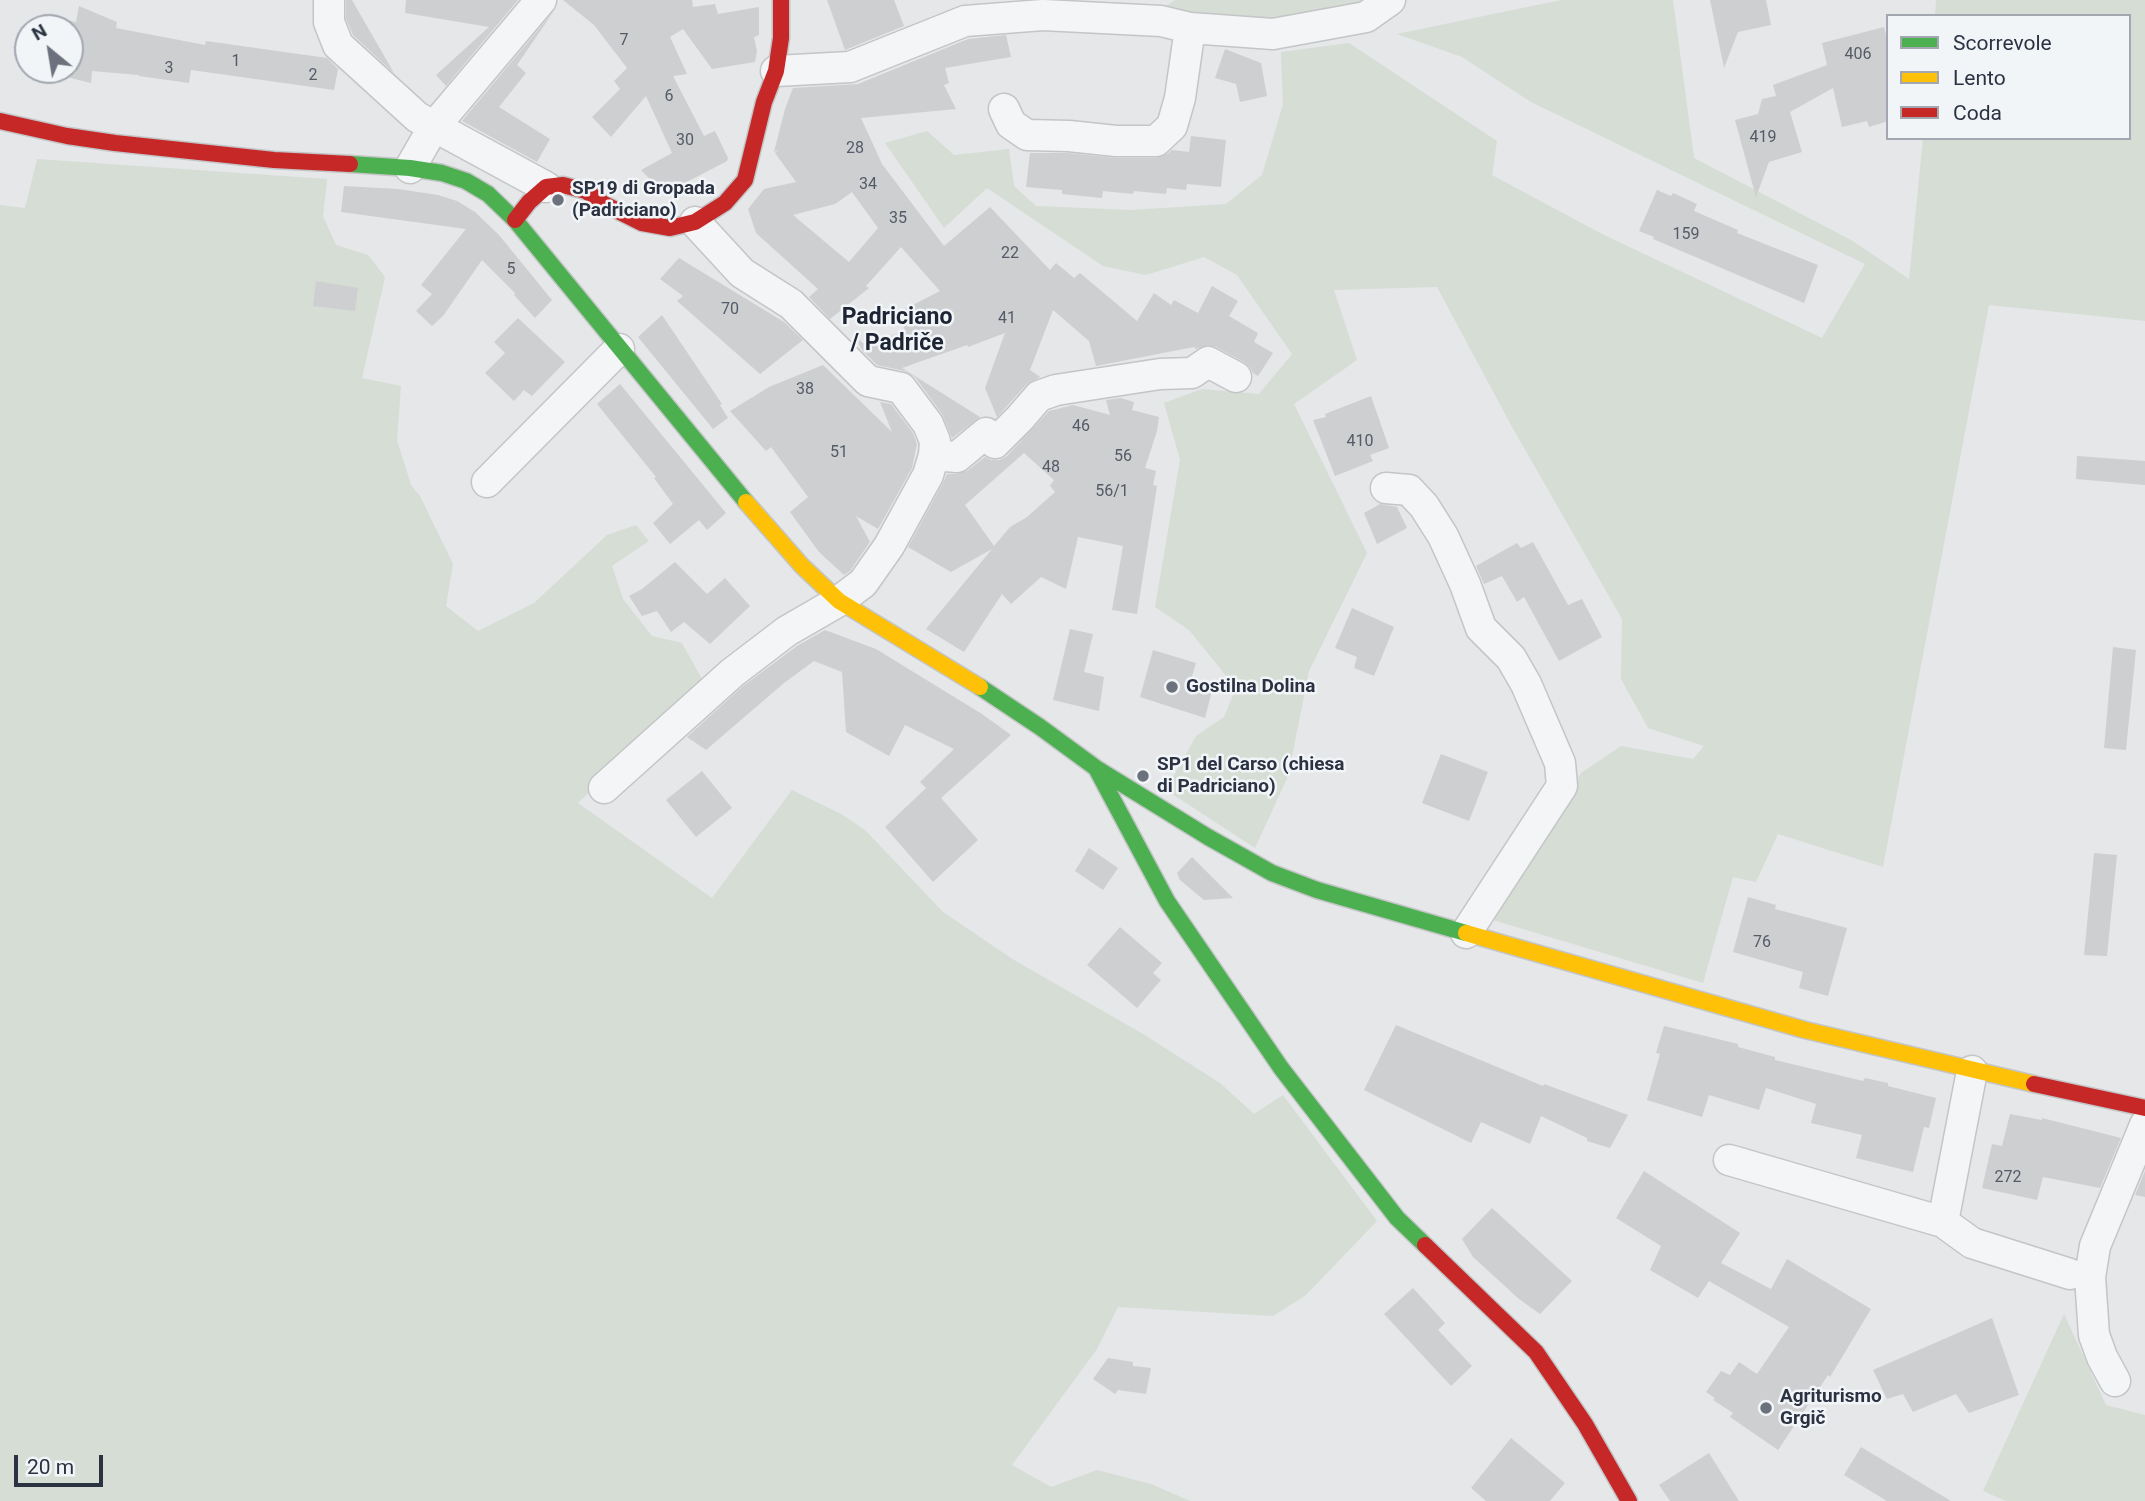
<!DOCTYPE html>
<meta charset="utf-8">
<style>
body{margin:0}
#map{position:relative;width:2145px;height:1501px;overflow:hidden;background:#e5e7e9;font-family:Roboto,sans-serif}
canvas{display:block}
.legend{position:absolute;left:1886px;top:14px;width:245px;height:126px;box-sizing:border-box;background:#f2f5f8;border:2px solid #a2a7b0;margin:0;padding:9px 12px;list-style:none;font-size:21px;color:#2b3343}
.legend li{display:flex;align-items:center;gap:14px;height:35px}
.legend b{width:35px;border:2px solid #a2a7b0}
.north{position:absolute;left:14px;top:14px;width:70px;height:70px;box-sizing:border-box;background:#f2f5f8;border:2px solid #a2a7b0;border-radius:50%;rotate:330deg;font-size:19px;font-weight:700;line-height:28px;text-align:center;color:#2b3343}
.north::after{content:'';display:block;margin:auto;width:24px;height:32px;background:#6c727d;clip-path:polygon(50% 0,100% 100%,50% 72%,0 100%)}
.scale{position:absolute;left:14px;top:1455px;width:89px;height:32px;box-sizing:border-box;border:4px solid #2b3343;border-top:0;padding-left:9px;font-size:21px;line-height:24px;white-space:nowrap;color:#2b3343;-webkit-text-stroke:5px #f2f5f8;paint-order:stroke}
</style>
<div id="map">
<canvas width="2145" height="1501"></canvas>
<ul class="legend">
<li><b style="height:9px;background:#4caf50"></b>Scorrevole</li>
<li><b style="height:9px;background:#ffc107"></b>Lento</li>
<li><b style="height:9px;background:#c62828"></b>Coda</li>
</ul>
<div class="north">N</div>
<div class="scale">20 m</div>
</div>
<script>
const context = document.querySelector('canvas').getContext('2d');
context.lineJoin = 'round';
function paint(path, color) { context.fillStyle = color; context.fill(path, 'evenodd'); }
const shape = rows => new Path2D(rows.map(r => 'M' + r).join(''));
function stroke(path, color, width, dash) { context.strokeStyle = color; context.lineWidth = width; context.lineCap = dash ? 'butt' : 'round'; context.setLineDash(dash || []); context.stroke(path); }
function drawText(font, color, halo, rows, align = 'center') {
  context.font = font + ' Roboto,sans-serif'; context.lineWidth = 5; context.setLineDash([]); context.textBaseline = 'middle'; context.strokeStyle = halo; context.fillStyle = color; for (const [text, x, y, turn = 0] of rows) {
    context.save(); context.translate(x, y); context.rotate((+turn || 0) * Math.PI / 180); context.textAlign = isNaN(turn) ? turn : align; if (halo) context.strokeText(text, 0, 0); context.fillText(text, 0, 0); context.restore();
  }
}
const green = shape([
 [1175,0,1390,0,1273,34,1165,7],
 [1561,0,1673,0,1694,158,1851,240,1909,279,1923,138,2129,138,2129,16,1935,16,1936,0,2145,0,2145,321,1989,305,1883,867,1778,834,1756,882,1733,877,1703,983,1493,920,1581,773,1621,746,1693,759,1704,746,1648,728,1621,679,1622,619,1511,425,1437,287,1334,290,1357,360,1294,404,1367,553,1309,671,1288,776,1255,848,1166,790,1196,736,1224,717,1236,688,1189,630,1155,607,1180,460,1164,403,1202,389,1259,394,1292,354,1237,275,1204,257,1146,275,1103,266,987,188,944,228,885,143,927,131,954,155,1009,149,1014,186,1036,206,1131,210,1226,204,1262,175,1283,104,1281,52,1349,43,1497,141,1492,175,1602,234,1822,338,1865,264,1531,102,1462,57,1397,34],
 [37,159,327,179,323,216,336,245,368,255,385,277,362,378,401,386,397,440,411,485,420,496,453,564,446,606,478,631,534,603,607,535,636,525,649,541,612,566,623,599,652,636,682,643,703,681,578,803,712,898,792,790,841,814,865,830,943,912,1014,960,1143,1034,1220,1083,1254,1114,1283,1095,1377,1221,1306,1295,1273,1316,1118,1307,1097,1349,1012,1465,1051,1487,1097,1470,1151,1484,1190,1501,0,1501,0,205,25,208],
 [2064,1314,2106,1405,2145,1415,2145,1501,2006,1501,1983,1491]
]);
const building = shape([
 [346,0,352,0,394,73,353,35,346,19],
 [406,0,518,0,446,86,436,75,489,27,405,13],
 [563,0,692,0,693,7,715,4,718,14,759,7,759,35,754,37,757,51,755,62,712,69,683,29,670,37,687,74,673,76,704,136,715,131,728,158,727,161,664,194,641,170,672,153,646,96,611,137,592,117,620,89,614,81,627,68,594,25],
 [827,0,894,0,904,26,845,50],
 [1710,0,1766,0,1771,25,1738,32,1724,68],
 [79,6,117,22,116,28,205,45,206,41,327,58,338,69,334,90,191,70,189,83,139,76,139,75,92,71,91,83,39,70,70,70,70,28,43,28,44,23,63,27,64,20,76,22],
 [554,11,517,65,526,73,499,107,550,139,537,162,462,121],
 [1884,27,1888,42,1888,121,1869,127,1867,121,1842,127,1833,88,1790,112,1802,152,1769,162,1756,197,1735,120,1758,114,1762,99,1776,96,1773,85,1827,65,1822,43],
 [1006,35,1011,57,945,68,949,83,944,85,956,109,861,118,882,164,944,246,990,207,1050,270,1056,263,1074,278,1080,273,1137,321,1154,293,1171,305,1174,300,1198,313,1212,286,1238,301,1229,316,1258,333,1254,342,1273,353,1258,376,1253,373,1250,367,1244,362,1216,347,1208,345,1196,349,1194,347,1096,366,1089,341,1053,310,1030,370,1040,377,1026,385,997,417,985,388,1005,333,968,347,967,345,902,368,980,417,952,438,942,414,915,377,905,371,877,365,861,349,857,339,868,346,905,330,897,313,940,291,901,247,866,286,869,288,830,319,809,297,818,289,756,233,748,209,764,189,796,182,775,153,778,150,774,152,785,109,793,88,858,84,968,39],
 [852,192,878,228,849,262,793,215,835,204],
 [1225,49,1261,63,1267,96,1240,102,1236,84,1215,78],
 [1191,136,1226,140,1221,187,1187,184,1186,190,1167,188,1166,194,1134,191,1133,194,1103,191,1102,198,1062,194,1062,190,1026,187,1030,153,1068,153,1116,158,1156,158,1167,154,1172,150,1189,152],
 [344,186,398,189,438,195,457,201,475,212,499,235,552,300,535,318,514,295,515,293,482,260,443,316,432,326,416,311,432,294,421,285,466,229,341,212],
 [1657,190,1671,196,1673,193,1697,204,1694,211,1738,230,1737,233,1818,265,1804,303,1653,239,1654,237,1639,231],
 [679,258,784,322,803,340,760,374,677,301,683,296,660,279],
 [316,281,358,288,355,311,313,306],
 [662,315,722,404,720,405,728,418,713,429,638,337],
 [518,318,565,362,532,396,524,390,514,401,485,373,505,353,494,342],
 [823,365,892,432,880,402,891,404,913,433,917,444,912,468,878,529,856,516,870,542,850,571,844,575,819,552,790,512,808,497,771,447,766,451,730,411,769,387],
 [620,384,726,513,707,530,699,520,670,544,653,523,673,504,654,478,656,477,597,404],
 [1371,396,1389,448,1370,455,1373,461,1335,476,1313,420,1326,417,1325,414],
 [1121,398,1134,402,1132,410,1159,417,1157,431,1145,468,1156,471,1153,485,1157,486,1137,614,1112,610,1123,546,1078,537,1066,589,1041,577,1011,604,1002,594,964,652,926,629,992,549,951,572,908,547,943,483,947,474,956,474,967,471,985,457,991,460,999,460,1007,456,1049,411,1073,405,1110,415,1106,400],
 [1024,453,1054,480,1050,486,1055,492,1027,517,1010,527,994,546,965,505],
 [2077,456,2145,461,2145,485,2076,479],
 [1380,504,1397,507,1407,528,1377,544,1364,513],
 [1533,542,1568,605,1582,599,1602,637,1559,661,1524,597,1517,602,1502,576,1484,584,1476,566,1517,543,1521,548],
 [675,562,707,594,725,578,750,606,710,644,684,622,671,632,657,611,642,616,629,596,642,589],
 [1352,608,1394,627,1374,676,1354,668,1357,657,1335,648],
 [1070,629,1093,634,1084,672,1104,677,1099,711,1053,700],
 [825,630,876,649,982,714,1011,735,941,798,978,840,933,882,885,827,926,788,920,782,954,749,905,725,889,756,846,732,842,672,814,661,784,683,706,750,687,737,743,686,797,646],
 [2113,647,2136,650,2126,750,2104,748],
 [1153,650,1196,663,1190,683,1212,691,1205,718,1140,697],
 [1441,754,1488,772,1469,821,1422,803],
 [702,771,732,808,696,837,666,800],
 [1089,848,1118,868,1103,890,1075,871],
 [2094,853,2117,855,2107,956,2084,955],
 [1192,857,1233,898,1204,900,1180,880,1177,873],
 [1748,897,1776,905,1775,909,1847,928,1828,996,1799,988,1803,972,1733,952],
 [1120,927,1162,963,1153,973,1161,980,1137,1008,1087,965],
 [1396,1025,1543,1086,1544,1084,1628,1115,1610,1148,1587,1141,1587,1138,1541,1116,1530,1144,1481,1122,1471,1143,1364,1090],
 [1664,1026,1738,1044,1738,1047,1775,1057,1775,1060,1863,1081,1865,1078,1888,1083,1888,1086,1936,1098,1929,1128,1924,1127,1913,1172,1856,1158,1862,1135,1811,1123,1816,1104,1766,1088,1759,1110,1709,1095,1702,1117,1647,1100,1660,1054,1656,1053],
 [2010,1114,2042,1120,2042,1118,2121,1138,2100,1188,2043,1177,2037,1200,1982,1188,1992,1144,2002,1146],
 [1644,1171,1740,1233,1721,1263,1771,1289,1787,1259,1871,1309,1830,1377,1828,1375,1778,1450,1730,1417,1733,1413,1713,1400,1715,1398,1706,1392,1721,1371,1730,1375,1739,1362,1757,1374,1789,1327,1709,1281,1698,1298,1650,1270,1661,1246,1616,1218],
 [2145,1171,2145,1197,2135,1195],
 [1492,1208,1572,1281,1540,1314,1519,1299,1473,1257,1462,1239],
 [1413,1288,1445,1323,1438,1330,1472,1366,1451,1386,1384,1314],
 [1992,1318,2019,1395,1969,1413,1956,1394,1913,1412,1903,1394,1887,1399,1873,1370],
 [1108,1358,1133,1362,1133,1366,1151,1368,1146,1394,1118,1390,1115,1394,1093,1379],
 [1511,1438,1565,1483,1550,1501,1486,1501,1471,1488],
 [1861,1447,1951,1501,1887,1501,1844,1475],
 [1709,1453,1739,1501,1670,1501,1659,1485]
]);
const street = shape([
 [329,0,329,22,338,45,417,117,546,187],
 [776,71,850,67,965,21,1043,15,1161,21,1190,28,1273,34,1366,17,1390,0],
 [1004,109,1011,124,1027,135,1069,136,1116,141,1156,141,1172,126,1180,98,1190,28],
 [410,168,433,128,541,0],
 [934,455,957,457,986,433,995,443,1020,418,1039,396,1056,390,1160,374,1192,373,1208,362,1236,377],
 [487,482,619,349],
 [1386,488,1409,490,1424,506,1443,536,1465,584,1481,628,1511,658,1526,684,1560,763,1562,786,1466,933],
 [604,788,732,673,787,631,839,601,863,583,889,546,928,475,934,455,935,441,928,424,901,388,868,381,791,304,742,273,695,222],
 [1729,1160,1943,1222,1972,1243,2070,1274],
 [1943,1222,1972,1071],
 [2115,1381,2102,1357,2094,1335,2090,1277,2095,1246,2145,1125]
]);
const fast = shape([
 [350,164,410,168,442,173,466,181,488,194,515,220,746,502],
 [980,687,1040,727,1096,768,1208,837,1272,873,1317,890,1466,933],
 [1097,770,1167,901,1281,1068,1397,1218,1425,1245]
]);
const slow = shape([
 [746,502,802,566,839,601,980,687],
 [1466,933,1805,1030,2034,1084]
]);
const jam = shape([
 [0,121,67,136,115,143,274,160,350,164],
 [515,220,529,202,546,187,563,185,586,191,604,204,642,223,670,228,695,222,725,203,745,180,764,102,776,71,781,38,781,0],
 [2034,1084,2145,1108],
 [1425,1245,1536,1352,1585,1424,1629,1501]
]);
const markers = [
 [558,200,7,"#6c727d"],
 [1172,687,7,"#6c727d"],
 [1143,776,7,"#6c727d"],
 [1766,1408,7,"#6c727d"]
];
const numberNames = [
 ["7",624,41],
 ["406",1858,55],
 ["1",236,62],
 ["3",169,69],
 ["2",313,76],
 ["6",669,97],
 ["419",1763,138],
 ["30",685,141],
 ["28",855,149],
 ["34",868,185],
 ["35",898,219],
 ["159",1686,235],
 ["22",1010,254],
 ["5",511,270],
 ["70",730,310],
 ["41",1007,319],
 ["38",805,390],
 ["46",1081,427],
 ["410",1360,442],
 ["51",839,453],
 ["56",1123,457],
 ["48",1051,468],
 ["56/1",1112,492],
 ["76",1762,943],
 ["272",2008,1178]
];
const poiNames = [
 ["SP19 di Gropada",572,189],
 ["(Padriciano)",572,211],
 ["Gostilna Dolina",1186,687],
 ["SP1 del Carso (chiesa",1157,765],
 ["di Padriciano)",1157,787],
 ["Agriturismo",1780,1397],
 ["Grgič",1780,1419]
];
const quarterNames = [
 ["Padriciano",897,318],
 ["/ Padriče",897,344]
];
paint(green, '#d5ddd5');
paint(building, '#cdcfd1');
stroke(street, '#c3c5c7', 33);
stroke(fast, '#c3c5c7', 19);
stroke(slow, '#c3c5c7', 19);
stroke(jam, '#c3c5c7', 19);
stroke(street, '#f4f5f6', 30);
stroke(fast, '#4caf50', 16);
stroke(slow, '#ffc107', 16);
stroke(jam, '#c62828', 16);
for (const [x, y, r, color] of markers) { const dot = new Path2D(); dot.arc(x, y, r, 0, 2 * Math.PI); context.fillStyle = color; context.fill(dot); stroke(dot, '#f2f5f8', 2.5); }
drawText('16px', '#545b67', null, numberNames);
drawText('bold 19px', '#2b3343', '#f2f5f8', poiNames, 'left');
drawText('bold 23px', '#1d2434', '#f2f5f8', quarterNames);
</script>
